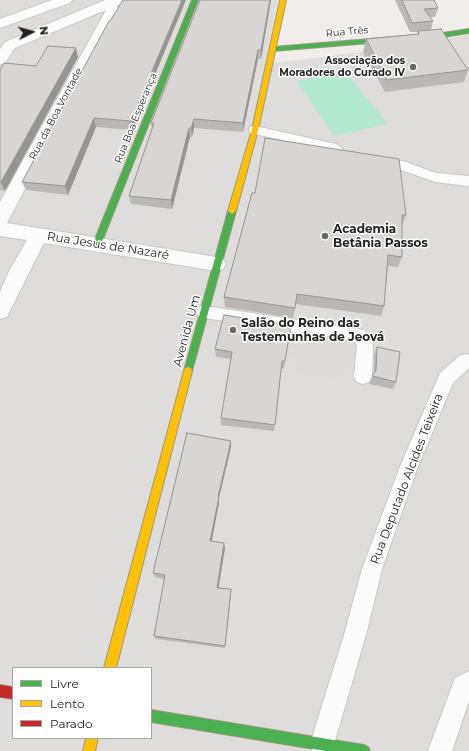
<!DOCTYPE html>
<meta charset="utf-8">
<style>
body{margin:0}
#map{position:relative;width:469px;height:751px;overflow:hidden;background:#f0edea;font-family:Montserrat,sans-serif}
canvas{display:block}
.legend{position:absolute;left:12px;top:667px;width:140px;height:72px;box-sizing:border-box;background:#fff;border:1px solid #a6a6a6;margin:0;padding:5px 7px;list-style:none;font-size:12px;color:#212121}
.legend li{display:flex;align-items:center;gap:8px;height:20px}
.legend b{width:20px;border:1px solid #a6a6a6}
.north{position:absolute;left:12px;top:12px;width:40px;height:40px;-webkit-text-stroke:3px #fff;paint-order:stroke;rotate:84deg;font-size:11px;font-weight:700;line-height:16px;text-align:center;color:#212121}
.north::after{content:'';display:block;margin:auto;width:14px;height:18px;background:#212121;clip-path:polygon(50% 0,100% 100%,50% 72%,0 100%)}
</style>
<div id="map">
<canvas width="469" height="751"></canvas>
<ul class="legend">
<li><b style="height:5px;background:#4caf50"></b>Livre</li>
<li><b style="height:5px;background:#ffc107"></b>Lento</li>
<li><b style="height:5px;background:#c62828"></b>Parado</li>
</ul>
<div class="north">N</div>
</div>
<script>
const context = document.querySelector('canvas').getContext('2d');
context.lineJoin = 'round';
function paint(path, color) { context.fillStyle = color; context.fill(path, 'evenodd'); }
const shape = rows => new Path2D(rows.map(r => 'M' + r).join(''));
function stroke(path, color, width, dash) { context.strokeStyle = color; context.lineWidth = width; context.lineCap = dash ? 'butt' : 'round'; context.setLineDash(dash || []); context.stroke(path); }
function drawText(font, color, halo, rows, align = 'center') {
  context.font = font + ' Montserrat,sans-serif'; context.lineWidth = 3; context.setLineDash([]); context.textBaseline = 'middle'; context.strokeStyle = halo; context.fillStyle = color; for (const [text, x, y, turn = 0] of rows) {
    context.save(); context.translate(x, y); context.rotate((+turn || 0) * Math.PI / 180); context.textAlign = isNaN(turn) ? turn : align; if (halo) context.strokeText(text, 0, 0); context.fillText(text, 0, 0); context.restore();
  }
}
const residential = shape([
 [0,0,278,0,265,64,363,52,469,35,469,751,0,751],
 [13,668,151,668,151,738,13,738]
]);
const religious = shape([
 [223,317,359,341,355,368,344,366,342,381,294,372,296,358,276,354,260,336,220,330]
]);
const pitch = shape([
 [346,73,388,124,334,136,297,81]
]);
const parking = shape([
 [224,257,235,259,223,308,211,306]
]);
const lane = shape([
 [255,126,336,144,341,147,344,152,358,155,360,158,358,161,353,162,339,159,334,158,331,153,327,150,250,133,249,130,250,127,255,126],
 [377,158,403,161,436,173,469,176,469,186,435,182,401,170,372,165,370,162,372,159,377,158],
 [205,306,364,330,373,343,372,377,369,382,363,384,357,382,354,377,357,345,353,341,205,318,199,317,197,312,199,307,205,306],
 [465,354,469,355,469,368,453,383,417,469,382,569,366,635,334,744,331,751,313,751,310,744,344,635,362,569,399,469,440,373,459,356,465,354],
 [469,671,469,701,452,751,428,751,455,678,469,671]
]);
const street = shape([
 [52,0,72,0,70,3,0,28,0,19,52,0],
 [105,0,124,0,122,3,116,6,120,9,7,223,216,257,223,259,226,264,223,269,216,271,44,243,7,317,0,319,0,292,9,271,27,240,0,236,0,202,106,10,15,48,5,63,0,64,0,49,5,42,105,0]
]);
const fast = shape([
 [192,0,198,0,101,244,100,246,94,246,93,244,192,0],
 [469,29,469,33,443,37,273,51,270,49,273,47,443,33,469,29],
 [232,208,236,211,192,371,191,374,188,375,185,374,184,371,228,211,232,208],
 [151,710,364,745,368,747,370,751,326,751,151,722,151,710]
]);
const slow = shape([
 [280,0,286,0,258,130,236,211,232,214,228,211,252,130,280,0],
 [188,367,191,368,192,371,116,668,104,668,184,371,185,368,188,367],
 [86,738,98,738,95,751,83,751,86,738]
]);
const jam = shape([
 [0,685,13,687,13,699,0,697,0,685]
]);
const wall = shape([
 [123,0,132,130,96,127,68,195,26,190,22,182,110,21],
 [271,0,261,59,258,59,243,132,194,128,192,137,190,137,172,209,131,204,129,196,152,129,151,123],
 [395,0,434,0,438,8,435,17,430,17,433,21,431,30,468,70,464,82,385,92,363,52,366,39,417,34,418,32,410,32],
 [78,57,5,191,0,190,0,70,36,66],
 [252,193,406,215,402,226,402,257,398,267,388,266,384,306,381,316,296,304,293,318,225,307,224,297],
 [290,333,284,369,281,368,274,431,221,425,221,418,231,359,216,357,215,349],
 [377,347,396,382,393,389,369,384,374,374,374,355],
 [231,447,219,498,219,503,211,541,225,548,218,588,231,589,225,648,156,639,154,636,164,579,155,577,153,573]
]);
const shadedWall = shape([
 [182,0,186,0,132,130,131,121],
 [270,0,271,0,261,59,261,50],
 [76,48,78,57,5,191,1,182],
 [258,50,258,59,243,132,243,123],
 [94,118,96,127,68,195,65,186],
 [194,119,194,128,192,137,191,128],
 [189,128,190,137,172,209,171,200],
 [231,441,231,447,219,498,219,503,211,545,210,541,218,497],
 [224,543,225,548,218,591,217,588],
 [231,589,231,593,225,648,225,646]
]);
const building = shape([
 [123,0,182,0,131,121,94,118,65,186,22,182,109,21,110,21,123,0],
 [200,0,270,0,261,50,258,50,243,123,194,119,191,128,189,128,171,200,129,196,154,123,151,123,200,0],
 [402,0,434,0,438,8,424,9,433,21,412,23,402,0],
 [441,29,468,70,387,80,366,39,419,34,418,31,441,29],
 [48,46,76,48,1,182,0,182,0,70,4,63,36,66,48,46],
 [265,138,399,159,406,215,402,215,402,257,388,255,384,306,297,294,295,308,224,297,252,193,255,193,265,138],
 [224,315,291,325,285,361,282,361,275,425,221,418,232,352,215,349,224,315],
 [377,347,400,352,396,382,372,376,376,370,377,347],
 [187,433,231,441,218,497,219,497,210,541,224,543,217,588,231,589,225,646,154,636,165,575,153,573,187,433]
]);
const markers = [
 [413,67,4,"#696867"],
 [325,236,4,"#696867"],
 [233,330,4,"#696867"]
];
const farStreetnames = [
 ["Rua Três",347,32,-5],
 ["Rua da Boa Vontade",56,114,-62],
 ["Rua Boa Esperança",136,118,-68]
];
const farPoinames = [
 ["Associação dos",405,61],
 ["Moradores do Curado IV",405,73]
];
const poiNames = [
 ["Academia",333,229],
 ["Betânia Passos",333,243],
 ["Salão do Reino das",241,323],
 ["Testemunhas de Jeová",241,337]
];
const streetNames = [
 ["Rua Jesus de Nazaré",108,246,9],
 ["Avenida Um",187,331,-75],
 ["Rua Deputado Alcides Teixeira",407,479,-69]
];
paint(residential, '#dfdddb');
paint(religious, '#dedcdb');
paint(pitch, '#b3e9cc');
paint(parking, '#e0dedd');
stroke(lane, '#c8c7c6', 2);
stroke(street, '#c8c7c6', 2);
stroke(fast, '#9c9a80', 2);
stroke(slow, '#9c9a80', 2);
stroke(jam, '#9c9a80', 2);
paint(lane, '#fdfcfc');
paint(street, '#fdfcfc');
paint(fast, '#4caf50');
paint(slow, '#ffc107');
paint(jam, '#c62828');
paint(wall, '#bab7b5');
paint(shadedWall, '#979594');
paint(building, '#d8d5d3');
stroke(building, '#979594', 1);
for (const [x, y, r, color] of markers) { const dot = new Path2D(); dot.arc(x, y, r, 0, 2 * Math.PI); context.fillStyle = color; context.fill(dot); stroke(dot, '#fff', 1.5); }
drawText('10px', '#212121', '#fff', farStreetnames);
drawText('bold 10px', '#212121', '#fff', farPoinames, 'right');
drawText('bold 12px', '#212121', '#fff', poiNames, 'left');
drawText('12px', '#212121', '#fff', streetNames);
</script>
